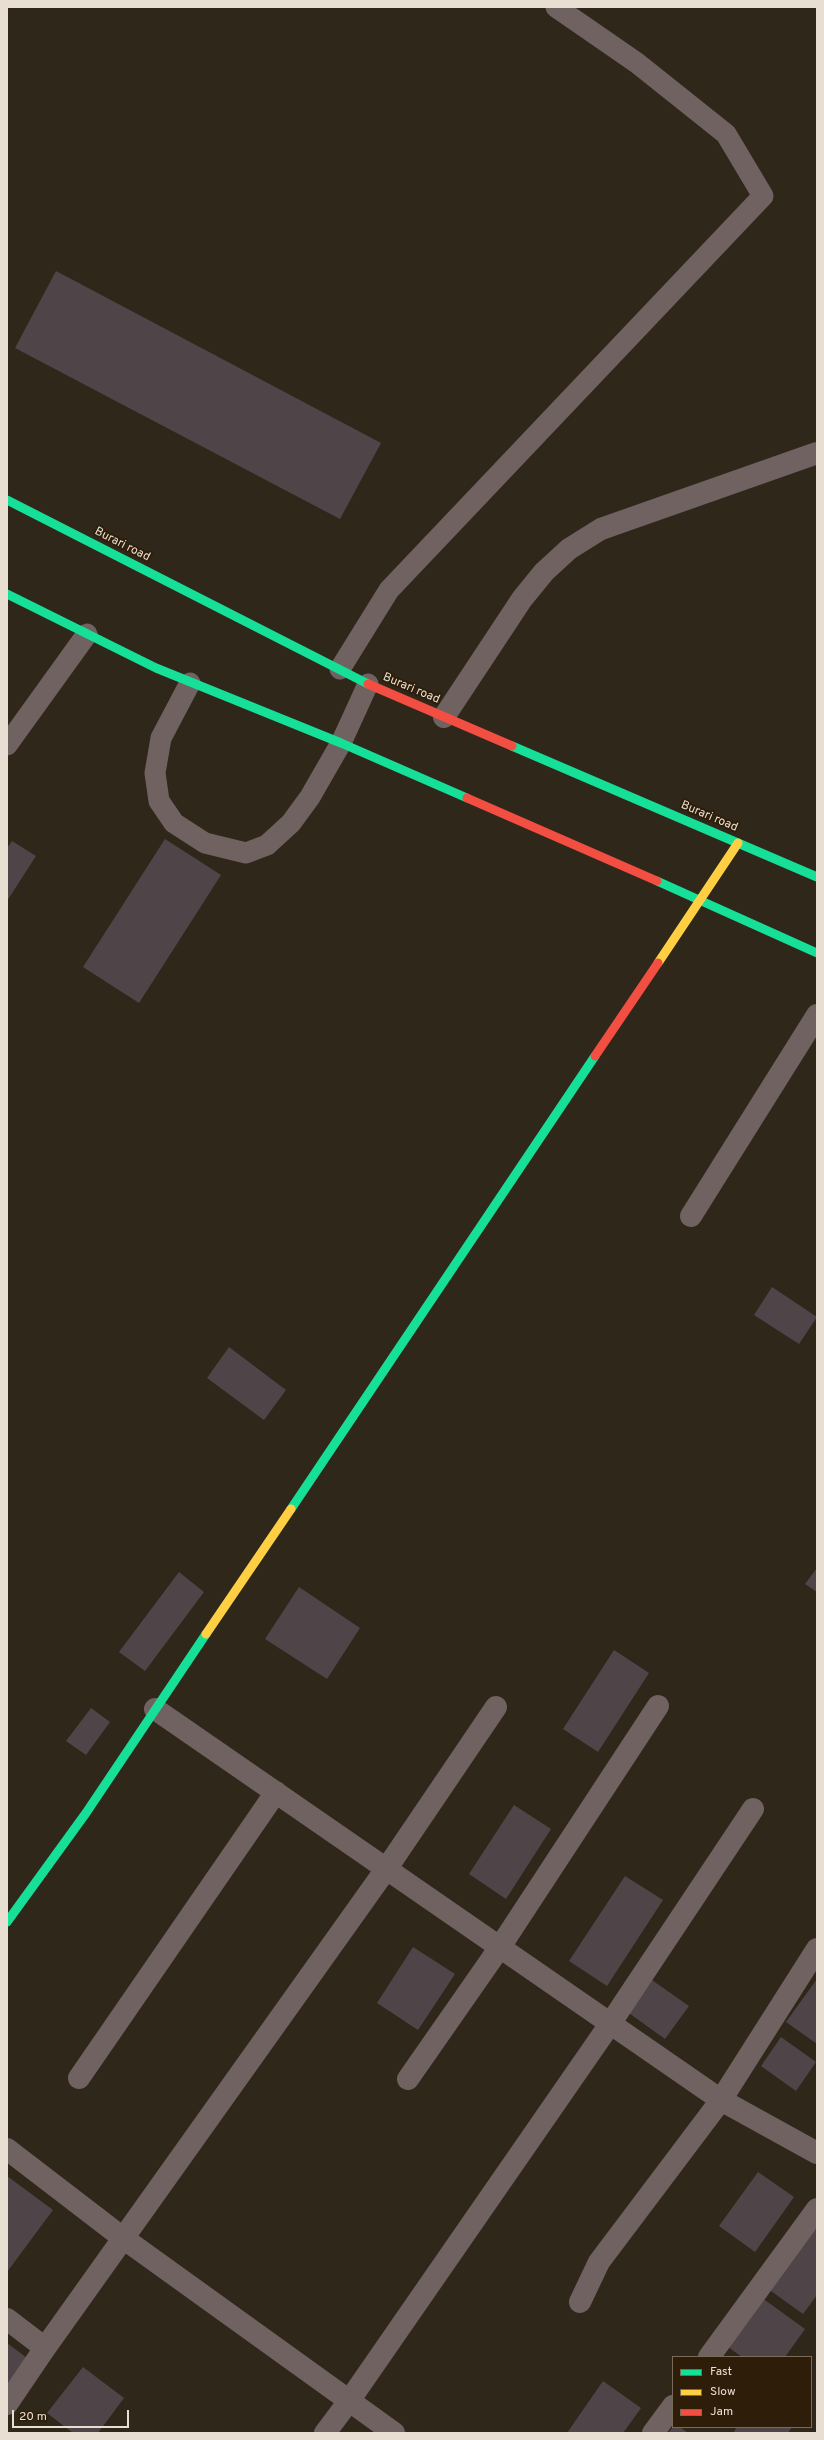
<!DOCTYPE html>
<style>
body{margin:0}
#map{position:relative;width:824px;height:2440px;overflow:hidden;background:#30271b;font-family:Overpass,sans-serif}
canvas{display:block}
.frame{position:absolute;inset:0;border:8px solid #e9ded2;pointer-events:none}
.legend{position:absolute;left:672px;top:2356px;width:140px;height:72px;box-sizing:border-box;background:#2e1e09;border:1px solid #796b59;margin:0;padding:5px 7px;list-style:none;font-size:12px;color:#e9ded2}
.legend li{display:flex;align-items:center;gap:8px;height:20px}
.legend b{width:20px;border:1px solid #796b59}
.scale{position:absolute;left:12px;top:2410px;width:117px;height:18px;box-sizing:border-box;border:2px solid #e9ded2;border-top:0;padding-left:5px;font-size:12px;line-height:14px;white-space:nowrap;color:#e9ded2;-webkit-text-stroke:3px #2e1e09;paint-order:stroke}
</style>
<div id="map">
<canvas width="824" height="2440"></canvas>
<div class="frame"></div>
<ul class="legend">
<li><b style="height:5px;background:#16e098"></b>Fast</li>
<li><b style="height:5px;background:#ffcf43"></b>Slow</li>
<li><b style="height:5px;background:#f24e42"></b>Jam</li>
</ul>
<div class="scale">20 m</div>
</div>
<script>
const context = document.querySelector('canvas').getContext('2d');
context.lineJoin = 'round';
function paint(path, color) { context.fillStyle = color; context.fill(path, 'evenodd'); }
const shape = rows => new Path2D(rows.map(r => 'M' + r).join(''));
function stroke(path, color, width, dash) { context.strokeStyle = color; context.lineWidth = width; context.lineCap = dash ? 'butt' : 'round'; context.setLineDash(dash || []); context.stroke(path); }
function drawText(font, color, halo, rows, align = 'center') {
  context.font = font + ' Overpass,sans-serif'; context.lineWidth = 4; context.setLineDash([]); context.textBaseline = 'middle'; context.strokeStyle = halo; context.fillStyle = color; for (const [text, x, y, turn = 0] of rows) {
    context.save(); context.translate(x, y); context.rotate((+turn || 0) * Math.PI / 180); context.textAlign = isNaN(turn) ? turn : align; if (halo) context.strokeText(text, 0, 0); context.fillText(text, 0, 0); context.restore();
  }
}
const building = shape([
 [56,271,381,443,340,519,15,348],
 [165,839,221,875,139,1003,83,967],
 [12,841,36,856,7,901,7,848],
 [772,1287,817,1317,799,1344,754,1315],
 [229,1347,286,1390,264,1420,207,1378],
 [817,1568,817,1592,805,1584],
 [179,1572,204,1592,145,1671,119,1652],
 [299,1587,360,1628,327,1679,265,1639],
 [614,1650,649,1673,598,1752,563,1729],
 [91,1708,110,1722,86,1755,66,1741],
 [514,1805,551,1829,506,1899,469,1874],
 [625,1876,663,1900,607,1986,569,1961],
 [413,1947,455,1974,418,2030,377,2003],
 [649,1978,689,2006,665,2039,626,2011],
 [817,1979,817,2044,786,2022],
 [781,2037,816,2062,796,2091,761,2066],
 [758,2172,794,2197,755,2252,719,2226],
 [7,2176,53,2210,7,2272],
 [808,2224,817,2231,817,2295,803,2314,764,2286],
 [758,2295,805,2329,785,2357,742,2357,724,2344],
 [7,2343,27,2358,7,2385],
 [83,2367,124,2398,98,2433,73,2433,47,2413],
 [603,2381,641,2408,623,2433,567,2433],
 [673,2427,680,2427,688,2433,668,2433],
 [737,2427,792,2427,788,2433,733,2433]
]);
const lane = shape([
 [340,669,389,590,763,196,726,134,637,63,556,7],
 [190,683,161,738,155,773,159,801,174,823,205,843,246,853,267,845,291,823,310,797,341,743,368,684],
 [7,745,87,634]
]);
const street = shape([
 [444,717,522,599,544,572,569,549,601,529,817,453],
 [691,1216,817,1015],
 [155,1709,721,2100,817,2153],
 [79,2078,276,1792],
 [408,2079,500,1947,658,1706],
 [7,2149,123,2238,394,2433],
 [580,2302,599,2262,721,2100,817,1949],
 [7,2319,45,2348],
 [709,2357,817,2209],
 [7,2404,45,2348,389,1865,496,1707],
 [325,2433,349,2401,610,2024,753,1809],
 [653,2433,673,2406]
]);
const fast = shape([
 [7,500,368,684],
 [7,594,156,668,341,743,467,798],
 [512,746,817,877],
 [657,881,817,953],
 [291,1509,595,1056],
 [7,1922,86,1813,206,1634]
]);
const slow = shape([
 [658,963,738,843],
 [206,1634,291,1509]
]);
const jam = shape([
 [368,684,512,746],
 [467,798,657,881],
 [595,1056,658,963]
]);
const streetNames = [
 ["Burari road",122,545,27],
 ["Burari road",411,689,23],
 ["Burari road",709,817,23]
];
paint(building, '#4f4549');
stroke(lane, '#716262', 21);
stroke(street, '#716262', 22);
stroke(fast, '#16e098', 9);
stroke(slow, '#ffcf43', 9);
stroke(jam, '#f24e42', 9);
drawText('12px', '#e9ded2', '#2e1e09', streetNames);
</script>
